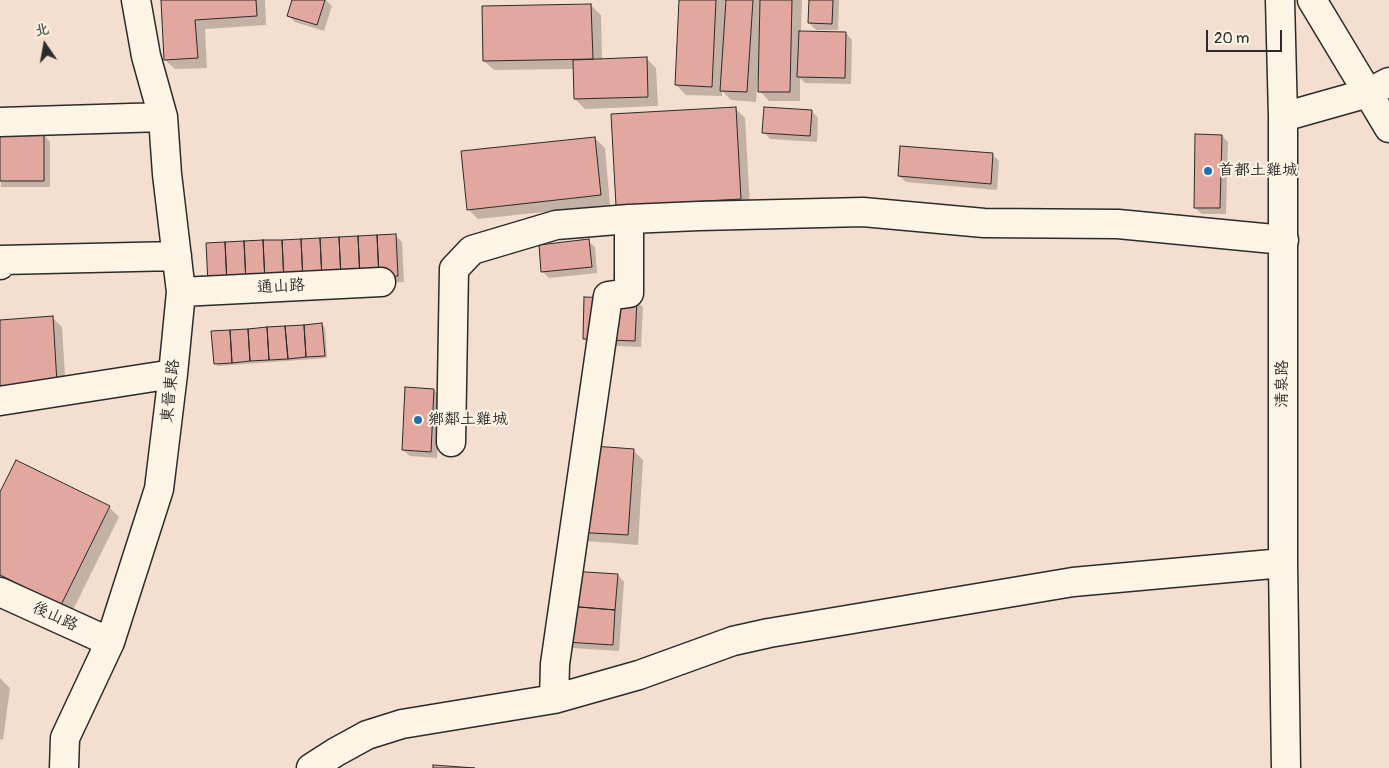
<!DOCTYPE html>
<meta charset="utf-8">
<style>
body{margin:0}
#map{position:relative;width:1389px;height:768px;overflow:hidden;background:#f4ded0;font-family:Pangolin,"LXGW WenKai TC",sans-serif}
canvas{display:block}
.north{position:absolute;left:20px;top:20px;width:50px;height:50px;-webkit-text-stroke:4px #fcf5e5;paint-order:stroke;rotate:348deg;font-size:14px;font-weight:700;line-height:20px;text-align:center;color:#2b2b2b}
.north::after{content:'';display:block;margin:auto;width:18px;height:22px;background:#2b2b2b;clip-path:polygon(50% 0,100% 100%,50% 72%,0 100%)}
.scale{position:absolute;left:1206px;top:30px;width:76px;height:22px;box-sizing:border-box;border:2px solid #2b2b2b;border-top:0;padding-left:6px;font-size:15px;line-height:18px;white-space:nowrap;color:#2b2b2b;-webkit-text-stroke:4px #fcf5e5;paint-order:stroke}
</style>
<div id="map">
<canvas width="1389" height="768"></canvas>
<div class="north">北</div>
<div class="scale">20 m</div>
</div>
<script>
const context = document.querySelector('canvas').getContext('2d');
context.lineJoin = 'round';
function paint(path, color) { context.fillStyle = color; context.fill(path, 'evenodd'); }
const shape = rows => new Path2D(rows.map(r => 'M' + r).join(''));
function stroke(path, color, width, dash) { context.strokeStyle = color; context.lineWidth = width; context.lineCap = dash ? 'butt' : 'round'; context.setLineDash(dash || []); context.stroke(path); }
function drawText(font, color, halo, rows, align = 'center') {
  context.font = font + ' Pangolin,"LXGW WenKai TC",sans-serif'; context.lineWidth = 4; context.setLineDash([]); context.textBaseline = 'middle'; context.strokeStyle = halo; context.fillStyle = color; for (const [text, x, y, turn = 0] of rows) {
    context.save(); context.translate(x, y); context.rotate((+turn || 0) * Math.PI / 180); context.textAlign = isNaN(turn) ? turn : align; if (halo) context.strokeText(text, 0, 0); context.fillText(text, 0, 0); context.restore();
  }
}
const shadow = shape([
 [162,0,265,0,266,25,205,29,207,68,175,69,165,60],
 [293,0,326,0,332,6,324,31,295,22,288,15],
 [680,0,802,0,801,32,846,33,852,40,851,84,805,83,800,78,800,101,769,101,760,91,760,76,758,76,756,102,731,100,722,91,722,96,686,95,676,85],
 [810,0,839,0,838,30,816,30,809,23],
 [591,5,601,15,602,60,646,58,656,68,658,106,585,109,575,99,574,69,494,70,484,61],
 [735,108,745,118,750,208,627,215,617,206],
 [812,111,818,118,817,142,770,139,764,132],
 [44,135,50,142,50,187,1,187,0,136],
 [1222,136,1228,142,1226,214,1202,214,1195,208],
 [595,138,605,148,610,205,478,219,468,209],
 [901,148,993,155,999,161,997,190,906,182,899,176],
 [396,236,402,242,404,282,215,290],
 [588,241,595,247,597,273,549,278,542,271],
 [636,301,643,307,641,347,590,345,584,338],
 [53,318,62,327,66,393,0,396,0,321],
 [322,324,325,328,327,358,218,366,215,363],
 [434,390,440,397,437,458,410,456,403,450],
 [633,450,643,460,638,545,585,541,575,531],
 [0,494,109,507,119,517,71,614,0,579],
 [618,575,624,582,619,651,573,648,566,641],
 [0,678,10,688,3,740,0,739]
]);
const building = shape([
 [161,0,256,0,257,16,195,20,198,58,164,60,161,0],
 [292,0,325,0,317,25,287,16,292,0],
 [679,0,716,0,712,87,675,85,679,0],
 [726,0,753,0,747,92,720,91,726,0],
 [760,0,792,0,790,92,758,92,760,0],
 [809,0,833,0,832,24,808,23,809,0],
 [591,4,593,59,483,61,482,6,591,4],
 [799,31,846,32,845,78,797,77,799,31],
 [647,57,648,97,574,99,573,60,647,57],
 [736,107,741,199,616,206,611,114,736,107],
 [764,107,812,110,810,136,762,133,764,107],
 [0,134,44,134,44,181,0,181,0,134],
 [1195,134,1222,135,1220,208,1194,208,1195,134],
 [595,137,601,195,467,210,461,151,595,137],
 [900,146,993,153,991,184,898,176,900,146],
 [396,234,398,276,379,277,377,235,396,234],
 [377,235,379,277,360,278,358,236,377,235],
 [358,236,360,278,341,278,339,237,358,236],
 [339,237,341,278,322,279,320,238,339,237],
 [320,238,322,279,303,280,301,239,320,238],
 [301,239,303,280,284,281,282,240,301,239],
 [589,239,592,267,541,272,539,245,589,239],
 [263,240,265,282,246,283,244,241,263,240],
 [263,240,282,240,284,281,265,282,263,240],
 [244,241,246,283,227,284,225,242,244,241],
 [225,242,227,284,208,284,206,243,225,242],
 [584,297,637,299,635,341,583,339,584,297],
 [53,316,57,383,0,387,0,320,53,316],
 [322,323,325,356,306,357,304,325,322,323],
 [304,325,306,357,288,359,285,326,304,325],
 [285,326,288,359,269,360,267,327,285,326],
 [267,327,269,360,250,361,248,329,267,327],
 [248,329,250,361,232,363,230,330,248,329],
 [230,330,232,363,214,364,211,331,230,330],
 [405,387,434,389,431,452,402,450,405,387],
 [580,445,634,449,628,535,574,532,580,445],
 [16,460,110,506,61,605,0,575,0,492,16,460],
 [570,571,618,574,615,610,568,606,570,571],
 [568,606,615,610,613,645,565,642,568,606],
 [433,765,475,768,433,768,433,765]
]);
const minor = shape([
 [1280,0,1283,117,1283,563,1286,768],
 [1312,0,1389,128],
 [1283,117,1368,93,1389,82],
 [0,122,163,117],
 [0,265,1,260,177,256],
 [181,292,381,282],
 [0,401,173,374],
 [451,442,454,269,472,250,556,225,629,219,699,216,863,212,984,223,1118,224,1284,240],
 [0,592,110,642],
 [554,699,555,664,608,296,629,293,629,219],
 [64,768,65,738,110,642,159,489,173,374,181,292,167,174,163,117,146,56,136,0],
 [311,768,336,752,367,735,402,724,554,699,639,675,733,641,769,633,1073,582,1283,563]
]);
const markers = [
 [1208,171,5,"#1f6fb2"],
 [418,420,5,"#1f6fb2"]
];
const poiNames = [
 ["首都土雞城",1218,171],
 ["鄉鄰土雞城",428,420]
];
const streetNames = [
 ["通山路",281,287,-3],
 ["清泉路",1283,384,-90],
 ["東晉東路",171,391,-84],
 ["後山路",55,617,25]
];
paint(shadow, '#0003');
paint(building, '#e2a79f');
stroke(building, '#2b2b2b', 1);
stroke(minor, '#2b2b2b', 31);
stroke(minor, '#fcf5e5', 28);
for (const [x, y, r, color] of markers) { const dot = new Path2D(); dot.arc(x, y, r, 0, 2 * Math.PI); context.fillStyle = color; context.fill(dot); stroke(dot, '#fcf5e5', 2); }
drawText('16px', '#2b2b2b', '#fcf5e5', poiNames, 'left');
drawText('16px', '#2b2b2b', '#fcf5e5', streetNames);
</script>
